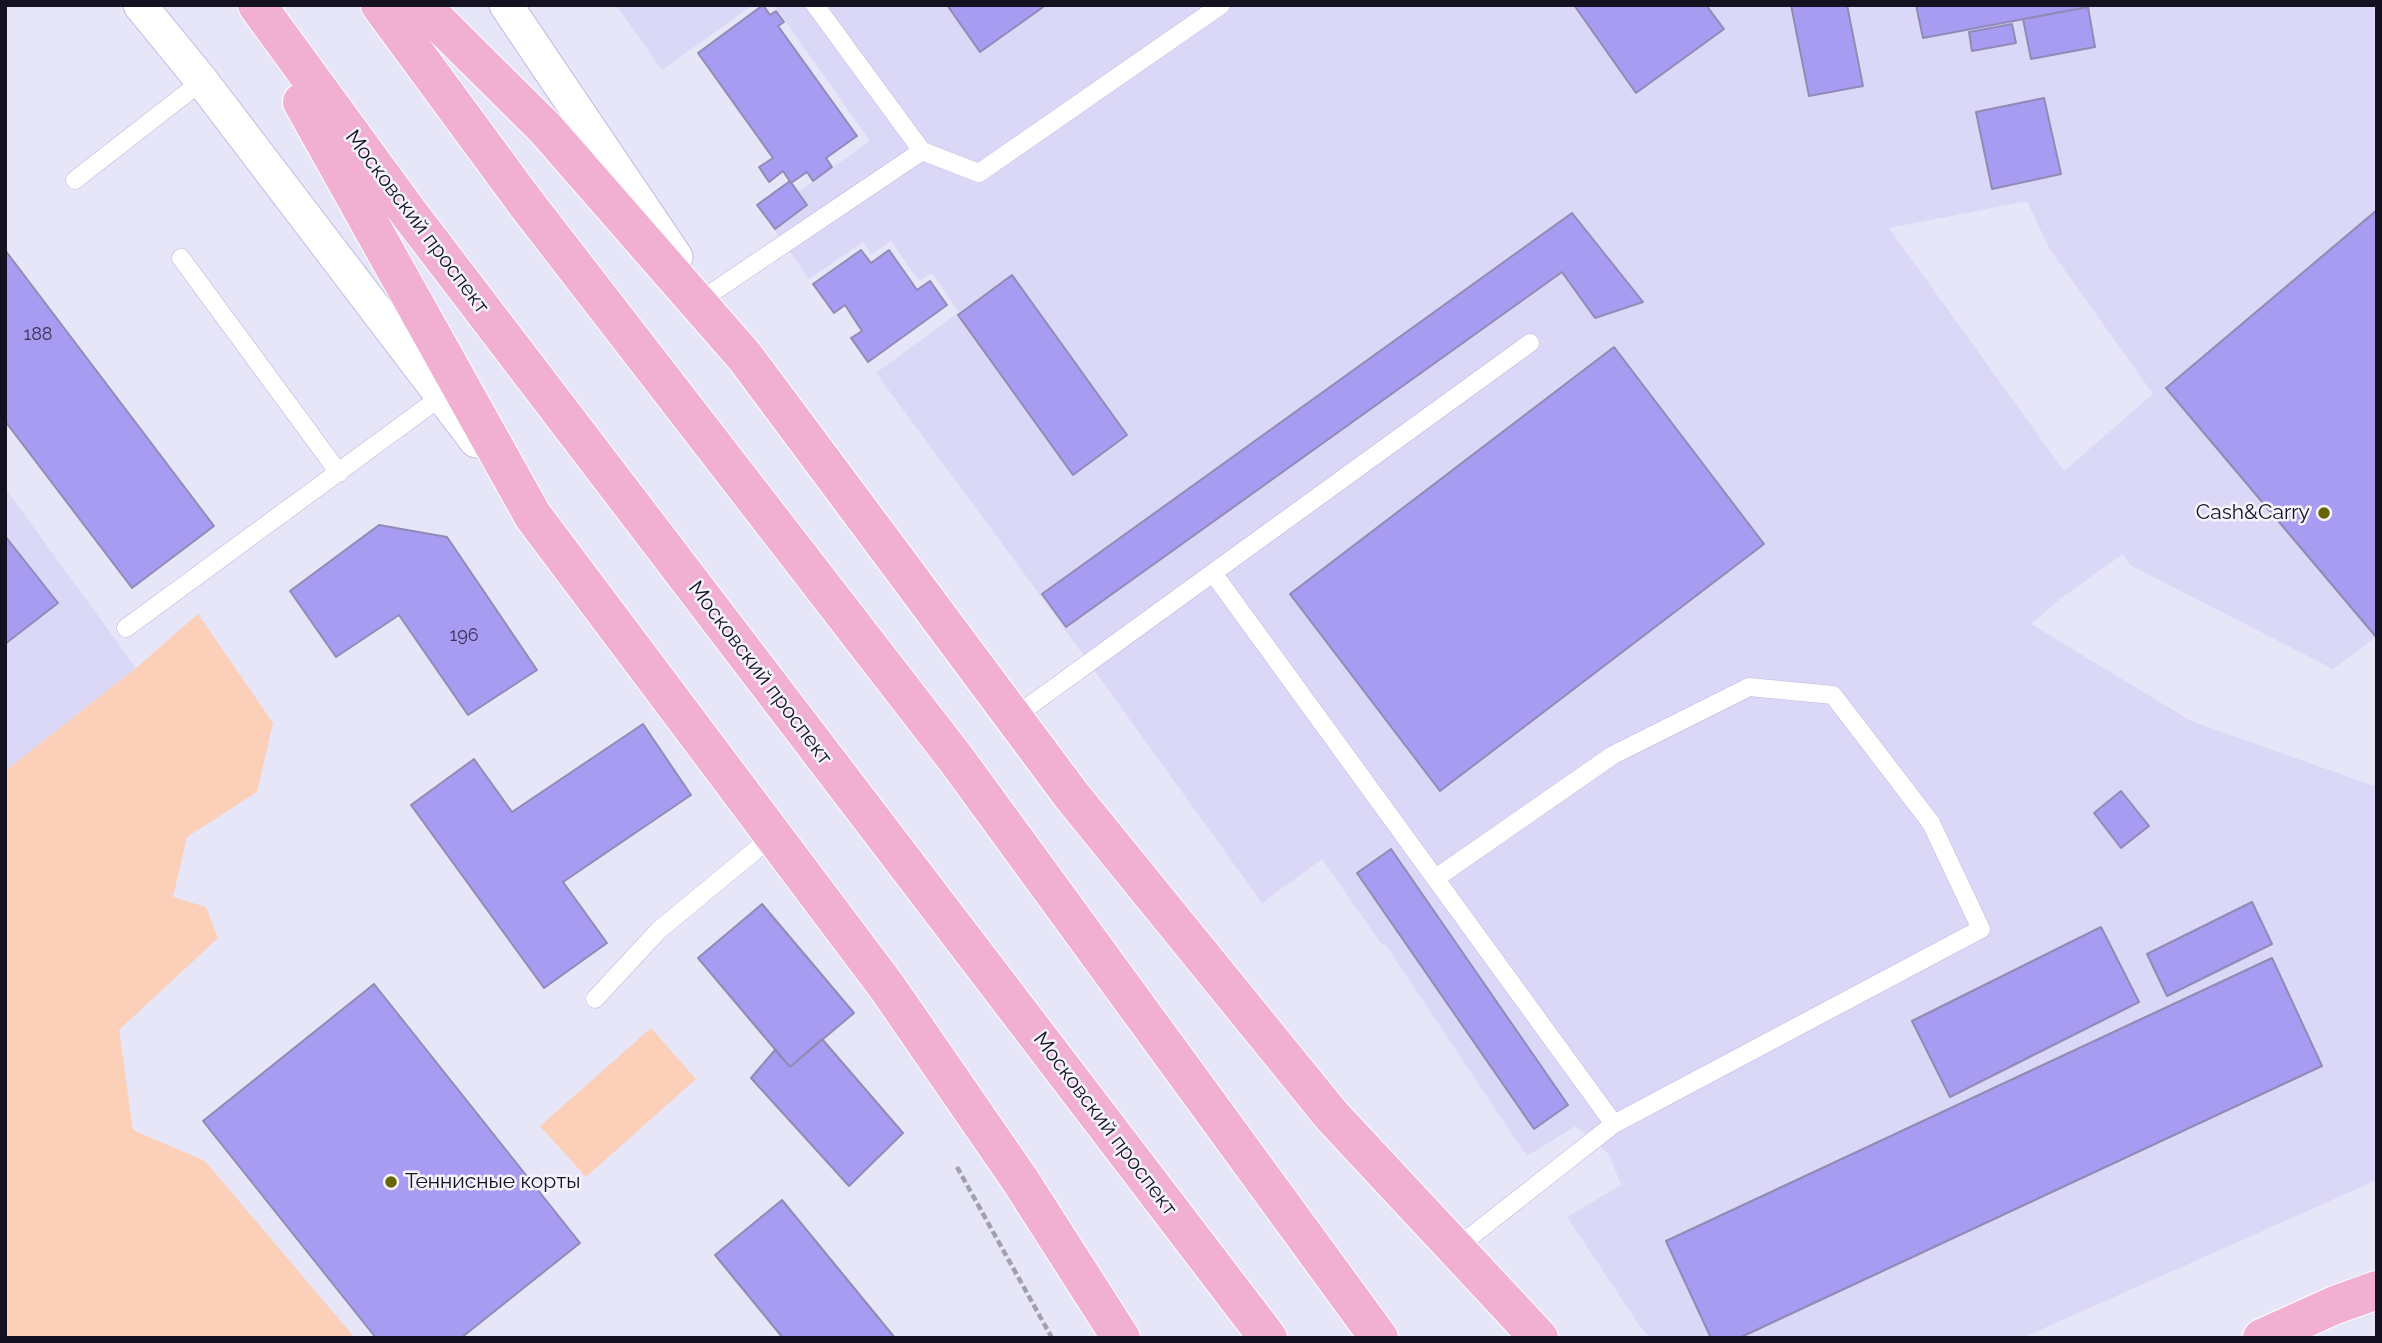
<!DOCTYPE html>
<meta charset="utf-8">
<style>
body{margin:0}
#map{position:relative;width:2382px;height:1343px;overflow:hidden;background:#e7e6f8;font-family:Raleway,sans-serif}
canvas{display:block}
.frame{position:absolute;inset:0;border:7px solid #141221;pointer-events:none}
</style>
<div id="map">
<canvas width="2382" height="1343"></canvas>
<div class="frame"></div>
</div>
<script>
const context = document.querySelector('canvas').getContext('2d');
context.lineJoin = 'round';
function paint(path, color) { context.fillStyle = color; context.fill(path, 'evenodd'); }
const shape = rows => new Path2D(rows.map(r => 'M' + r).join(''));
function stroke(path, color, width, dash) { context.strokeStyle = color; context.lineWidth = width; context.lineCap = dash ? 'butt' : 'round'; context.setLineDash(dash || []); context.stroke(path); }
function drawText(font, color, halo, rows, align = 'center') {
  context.font = font + ' Raleway,sans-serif'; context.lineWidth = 5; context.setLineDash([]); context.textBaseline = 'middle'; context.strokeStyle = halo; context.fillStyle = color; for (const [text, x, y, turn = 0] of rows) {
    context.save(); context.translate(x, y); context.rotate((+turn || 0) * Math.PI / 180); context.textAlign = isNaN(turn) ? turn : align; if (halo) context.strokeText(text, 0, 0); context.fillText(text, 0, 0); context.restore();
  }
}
const built = shape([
 [616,5,753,5,662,70],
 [774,5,2377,5,2377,636,2333,669,2130,565,2123,554,2061,598,2031,624,2191,721,2377,787,2377,1180,2022,1338,1650,1338,1639,1325,1567,1217,1621,1185,1609,1154,1576,1126,1527,1156,1385,944,1382,945,1322,859,1262,903,1040,595,876,373,959,312,932,273,919,281,891,241,872,254,863,242,809,279,756,204,789,181,798,192,870,141],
 [2027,201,2049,248,2153,394,2064,471,1889,228],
 [5,488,136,668,5,771]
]);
const green = shape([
 [198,614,273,723,257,792,187,837,173,897,206,907,218,938,119,1030,133,1130,205,1161,355,1338,5,1338,5,771,136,668],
 [651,1028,696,1079,586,1177,540,1126]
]);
const building = shape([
 [763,5,770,15,776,11,784,22,778,26,857,136,826,158,832,167,813,181,807,172,791,183,783,171,769,182,759,167,773,158,698,53,763,5],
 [947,5,1046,5,980,52,947,5],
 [1574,5,1706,5,1724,29,1636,93,1574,5],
 [1791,5,1847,5,1863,86,1809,96,1791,5],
 [1916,5,2088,5,2088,7,1923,38,1916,5],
 [2088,7,2095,47,2031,59,2023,19,2088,7],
 [2012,24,2016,43,1972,51,1969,32,2012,24],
 [2044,98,2061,174,1992,189,1976,112,2044,98],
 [790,181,807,205,775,229,757,205,790,181],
 [2377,210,2377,638,2166,388,2377,210],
 [1572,213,1643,302,1595,318,1562,272,1066,627,1042,594,1572,213],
 [5,250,214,526,132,588,5,421,5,250],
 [861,250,871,263,889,250,917,290,930,281,947,305,868,362,851,338,862,331,845,305,834,313,813,284,861,250],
 [1012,275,1127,435,1073,475,958,315,1012,275],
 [1614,347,1764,544,1440,791,1290,594,1614,347],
 [379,525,447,537,537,670,468,715,399,615,336,657,290,591,379,525],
 [5,536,58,603,5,644,5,536],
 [643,724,691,795,563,882,607,943,544,988,411,805,474,759,512,812,643,724],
 [2121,791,2149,826,2121,848,2094,813,2121,791],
 [1391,849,1568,1105,1534,1129,1357,873,1391,849],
 [2252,902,2272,944,2167,996,2147,954,2252,902],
 [762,904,854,1013,790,1067,698,958,762,904],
 [2101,927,2139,1002,1950,1097,1912,1021,2101,927],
 [2272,958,2322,1066,1739,1338,1711,1338,1666,1241,2272,958],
 [374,984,580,1243,461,1338,376,1338,203,1121,374,984],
 [822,1039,903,1133,849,1186,751,1078,775,1050,790,1067,822,1039],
 [782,1200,895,1338,783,1338,715,1255,782,1200]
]);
const path = shape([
 [957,1167,1052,1338]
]);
const lane = shape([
 [815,5,922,151],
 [75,180,202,81],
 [181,258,339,473],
 [704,298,922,151,979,173,1221,5],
 [1213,573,1614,1124],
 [126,628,442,396],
 [1014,717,1530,343],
 [1436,878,1613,755,1749,687,1833,695,1931,823,1981,929,1614,1124,1456,1248],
 [595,999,659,930,774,835]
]);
const street = shape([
 [140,5,202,81,476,441],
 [506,5,676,257]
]);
const primary = shape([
 [257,5,408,212,1268,1338],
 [380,5,525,202,956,759,1379,1338],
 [421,5,545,128,745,357,1072,796,1332,1116,1539,1338],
 [302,102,533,516,887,987,1020,1180,1121,1338],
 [2262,1338,2335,1305,2377,1290]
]);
const markers = [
 [2324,513,7,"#666500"],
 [391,1182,7,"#666500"]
];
const numberNames = [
 ["188",38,335],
 ["196",464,636]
];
const streetNames = [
 ["Московский проспект",417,222,53],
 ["Московский проспект",760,673,53],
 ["Московский проспект",1105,1124,53]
];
const poiNames = [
 ["Cash&Carry",2310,513],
 ["Теннисные корты",405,1182,"left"]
];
paint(built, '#dad7f7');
paint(green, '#fbcfb8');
paint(building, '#a89cf2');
stroke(building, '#908bb5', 2);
stroke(lane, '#bcb8e4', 19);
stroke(street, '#bcb8e4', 35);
stroke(primary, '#fff', 40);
stroke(path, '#a1a0b1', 4.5, [7, 3.5]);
stroke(lane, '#fff', 18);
stroke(street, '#fff', 33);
stroke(primary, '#f1b0d1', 38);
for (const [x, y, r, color] of markers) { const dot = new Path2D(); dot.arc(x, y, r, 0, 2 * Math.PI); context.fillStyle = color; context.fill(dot); stroke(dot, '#f5f4fe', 2.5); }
drawText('18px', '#393455', null, numberNames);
drawText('21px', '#141221', '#f5f4fe', streetNames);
drawText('21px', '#141221', '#f5f4fe', poiNames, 'right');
</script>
